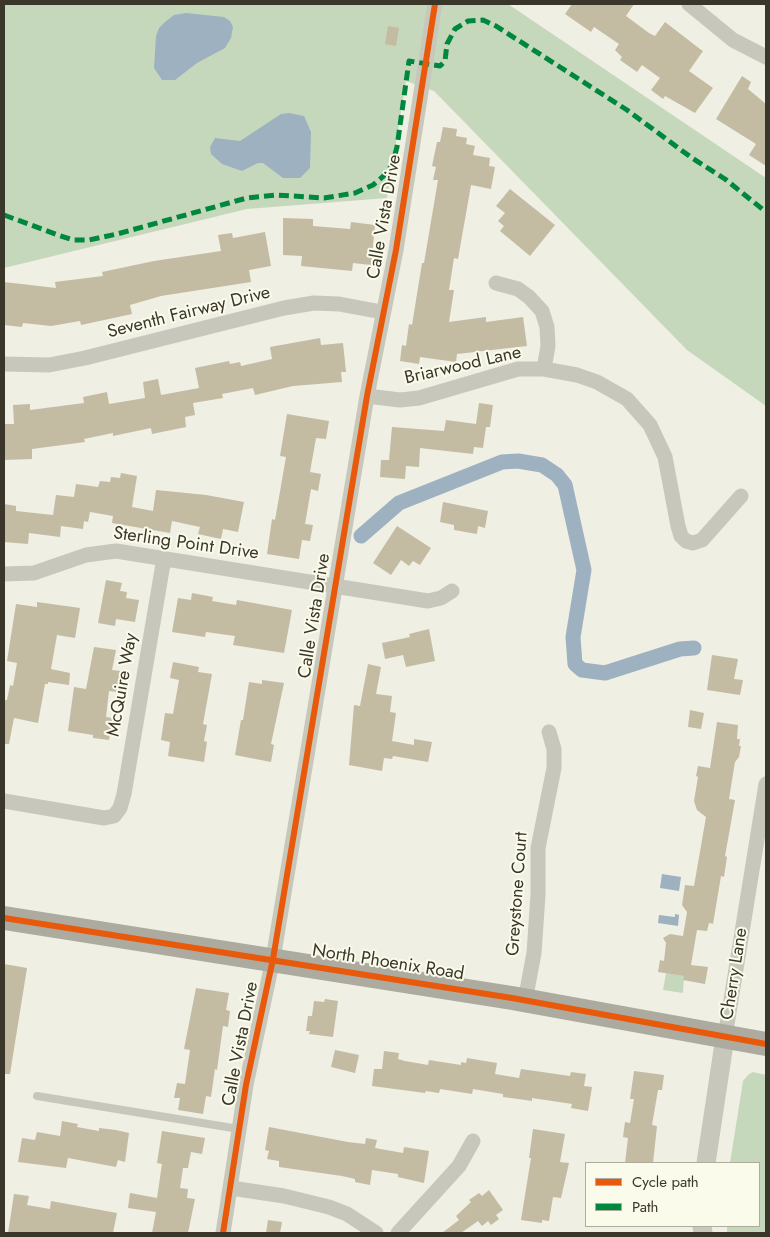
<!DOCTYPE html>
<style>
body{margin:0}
#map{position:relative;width:770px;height:1237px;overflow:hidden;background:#efefe3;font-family:Jost,sans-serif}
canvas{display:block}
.frame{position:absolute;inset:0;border:5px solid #3a3629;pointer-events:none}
.legend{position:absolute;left:585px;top:1162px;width:175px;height:65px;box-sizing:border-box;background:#fbfbeb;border:1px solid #aeac9d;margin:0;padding:6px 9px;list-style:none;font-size:15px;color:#3a3629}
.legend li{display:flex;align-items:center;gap:10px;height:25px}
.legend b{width:25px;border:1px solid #aeac9d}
</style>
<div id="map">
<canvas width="770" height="1237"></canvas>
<div class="frame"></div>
<ul class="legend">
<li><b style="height:6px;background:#e8590c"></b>Cycle path</li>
<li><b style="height:6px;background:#00873e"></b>Path</li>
</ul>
</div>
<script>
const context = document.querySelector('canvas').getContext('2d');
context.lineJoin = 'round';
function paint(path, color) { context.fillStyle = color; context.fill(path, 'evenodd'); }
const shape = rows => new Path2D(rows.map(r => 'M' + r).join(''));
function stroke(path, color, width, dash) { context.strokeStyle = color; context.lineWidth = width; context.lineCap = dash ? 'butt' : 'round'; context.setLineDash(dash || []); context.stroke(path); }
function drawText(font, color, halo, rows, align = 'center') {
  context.font = font + ' Jost,sans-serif'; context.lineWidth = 4; context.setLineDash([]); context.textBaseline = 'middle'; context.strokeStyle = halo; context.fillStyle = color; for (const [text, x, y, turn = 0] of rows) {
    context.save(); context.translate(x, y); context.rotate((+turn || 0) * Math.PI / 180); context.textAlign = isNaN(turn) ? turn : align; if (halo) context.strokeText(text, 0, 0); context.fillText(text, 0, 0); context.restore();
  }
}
const green = shape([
 [4,4,508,4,766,178,766,406,687,350,434,91,406,81,387,198,247,209,4,268],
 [666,973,684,976,683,993,663,990],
 [753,1072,766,1075,766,1233,727,1233,727,1226,759,1226,759,1163,730,1163,743,1081,749,1074]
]);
const water = shape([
 [186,13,224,17,230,21,233,27,231,38,225,48,197,63,175,80,162,80,154,68,156,36,159,28,165,22,174,15],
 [289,113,304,116,311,132,310,168,300,178,283,178,263,163,258,163,242,171,222,164,211,154,210,147,215,138,240,141,281,114],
 [662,874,681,877,679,891,660,888],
 [675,914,679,915,678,926,658,923,659,915,675,917]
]);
const canal = shape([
 [361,536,399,503,502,462,518,461,542,465,557,475,565,485,584,570,573,637,575,664,582,670,605,673,680,649,694,648]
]);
const building = shape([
 [572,4,634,4,626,16,649,33,655,36,665,22,700,49,703,51,689,71,713,88,695,113,665,96,663,99,651,90,660,78,642,65,637,72,620,60,622,57,615,50,619,44,594,27,591,32,565,14],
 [388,26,399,28,396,46,385,44],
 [742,76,751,82,748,89,766,104,766,166,749,155,756,144,716,119],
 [443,127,457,129,456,136,467,138,466,144,475,146,473,155,490,158,489,166,495,167,491,189,471,185,458,259,454,258,449,290,454,290,449,322,486,317,486,322,523,317,527,346,457,354,456,362,420,357,419,364,400,361,402,345,406,346,409,324,412,325,422,263,424,263,438,180,433,180,436,167,432,166,437,142,440,142],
 [510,189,555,225,530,256,500,231,504,226,498,221,505,213,496,206],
 [283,218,313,219,313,226,350,229,351,222,375,225,371,265,353,263,352,271,301,266,302,256,283,255],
 [265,232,271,266,249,270,251,282,161,296,130,305,132,314,81,325,80,321,51,326,23,323,22,327,4,325,4,282,56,288,55,282,103,276,102,272,154,261,221,251,218,235,232,233,233,238],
 [320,338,321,345,343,343,346,372,341,372,342,382,293,386,255,395,253,388,222,394,223,398,193,403,195,415,185,417,186,427,152,434,151,428,113,436,113,433,84,439,85,442,32,449,32,459,4,460,4,424,14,424,13,405,30,404,30,410,84,403,83,397,107,392,109,404,145,398,143,382,158,379,161,395,199,388,195,368,229,361,230,364,240,362,241,366,272,359,270,347],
 [479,403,493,405,490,427,486,427,483,448,474,447,473,454,420,448,419,467,406,466,405,479,380,477,381,460,389,460,392,427,444,431,446,420,476,424],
 [287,414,329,421,326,439,316,438,310,472,321,474,318,491,311,489,305,524,313,525,310,541,302,540,299,559,267,554,272,519,275,520,286,457,280,456],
 [121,473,137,476,132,507,153,511,156,490,206,495,244,502,238,532,223,529,221,539,198,534,200,527,172,521,170,533,112,523,113,516,90,512,88,522,84,521,83,529,61,526,60,537,29,533,28,544,4,542,4,504,16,506,16,511,53,515,56,495,74,497,76,484,98,487,100,481,110,482,111,477,120,478],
 [443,502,488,511,485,528,478,526,477,534,454,530,454,525,440,522],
 [397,526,431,548,420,565,413,561,409,566,401,560,391,575,373,563],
 [106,580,122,583,120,591,127,592,126,598,139,600,135,622,116,619,115,626,98,623],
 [192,593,213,597,212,601,236,605,237,600,292,610,284,653,233,645,235,636,206,632,205,637,172,632,178,598,191,600],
 [37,602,80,608,75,638,57,635,51,669,70,673,69,685,48,682,48,684,45,684,38,723,14,718,9,744,4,744,4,700,7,700,10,685,13,686,17,663,7,661,16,604,37,607],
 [429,629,435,661,406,667,403,655,385,659,382,643,410,637,409,634],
 [94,647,116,650,112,670,121,671,118,692,109,691,106,717,113,718,109,740,93,738,93,735,68,731,74,687,86,689],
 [712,655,738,659,734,679,743,680,740,695,707,690],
 [173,662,199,667,198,672,212,674,203,724,207,725,204,741,207,742,204,762,168,756,170,742,161,740,165,713,173,714,179,680,170,678],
 [368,664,381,667,376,694,392,696,390,712,396,713,392,741,414,745,414,739,432,742,428,762,393,756,392,759,384,758,382,771,349,765,354,705,360,706],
 [262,680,284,683,271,744,274,745,271,762,235,755,241,720,243,720,249,682,262,684],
 [690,710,704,713,701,729,688,727],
 [717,722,738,725,737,739,740,739,739,746,741,746,739,757,735,762,729,799,735,800,725,856,727,857,724,877,721,876,713,924,709,923,707,931,697,930,691,965,708,967,705,984,683,980,684,976,658,972,660,960,664,961,666,943,663,938,670,934,683,936,687,912,682,905,685,885,694,886,706,817,697,810,694,801,698,777,696,776,698,766,710,768],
 [4,964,27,968,10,1074,4,1074],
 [196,988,229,993,226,1010,230,1011,228,1027,223,1026,217,1070,215,1069,211,1097,206,1096,203,1114,178,1110,180,1098,174,1098,177,1083,185,1084,190,1050,184,1049],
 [325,999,338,1001,333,1037,309,1034,310,1031,306,1031,308,1016,312,1016,314,1001,324,1002],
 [335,1050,359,1055,355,1073,331,1067],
 [384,1051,399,1053,398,1059,405,1061,428,1065,429,1060,461,1065,461,1062,466,1063,467,1058,497,1063,495,1074,519,1078,521,1069,570,1076,571,1072,586,1074,584,1086,592,1087,588,1111,571,1108,572,1104,532,1098,532,1101,518,1099,503,1097,503,1094,473,1089,472,1094,440,1089,439,1093,426,1091,425,1093,372,1086,374,1069,382,1069],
 [634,1071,664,1075,662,1090,658,1090,652,1125,657,1126,653,1163,625,1163,628,1138,623,1137,625,1122,630,1123,634,1099,630,1099],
 [62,1121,78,1124,77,1127,99,1131,99,1128,116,1130,129,1133,125,1162,118,1160,116,1167,68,1158,66,1168,18,1162,22,1138,35,1140,37,1132,60,1136],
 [269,1127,348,1142,365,1144,366,1138,377,1140,375,1148,403,1153,404,1147,429,1151,424,1183,398,1177,398,1174,372,1170,370,1185,355,1182,355,1179,342,1176,279,1167,279,1161,267,1159,269,1151,265,1150],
 [533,1129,565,1134,560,1162,569,1163,561,1198,553,1197,549,1221,542,1220,542,1223,521,1220,531,1158,529,1158],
 [162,1131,205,1138,202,1154,191,1152,188,1168,183,1168,180,1188,188,1189,187,1198,195,1199,188,1233,152,1233,156,1212,128,1208,130,1193,157,1198,162,1164,157,1163],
 [489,1190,503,1210,496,1215,499,1219,491,1225,488,1221,482,1226,478,1221,461,1233,442,1233,459,1220,456,1216,471,1202,469,1200,479,1193,482,1196],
 [14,1194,29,1196,27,1205,50,1209,51,1201,117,1213,113,1233,8,1233],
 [268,1220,282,1222,280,1233,266,1233]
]);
const service = shape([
 [37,1096,239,1129]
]);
const minor = shape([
 [689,4,733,40,766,57],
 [496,283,518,289,529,297,542,311,547,327,548,346,544,369],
 [4,364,49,365,85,358,284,308,314,303,339,304,382,312],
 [367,396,400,400,419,398,518,369,544,369,577,375,597,382,627,399,650,425,665,457,678,526,681,536,686,541,693,543,702,540,741,496],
 [4,574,34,573,86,555,116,551,428,601,441,598,452,591],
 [4,801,104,818,114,816,120,808,124,794,164,558],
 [525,1001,534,953,538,895,538,848,554,768,554,749,549,732],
 [725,1037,766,784],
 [231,1188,284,1196,329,1207,347,1214,376,1233],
 [223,1233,246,1085,273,959,367,396,396,250,435,4],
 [398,1233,459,1166,473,1141]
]);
const tertiary = shape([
 [706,1163,725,1037],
 [702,1226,703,1233]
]);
const primary = shape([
 [4,918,512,998,766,1044]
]);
const quiet = shape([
 [4,215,58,235,73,240,89,240,117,234,247,198,276,195,324,198,355,193,373,185,387,173,393,162,397,147,409,61,440,66,445,61,447,44,455,29,468,21,483,20,496,26,627,110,692,158,725,179,766,212]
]);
const cycleway = shape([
 [4,918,512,998,766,1044],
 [223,1233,246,1085,273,959,367,396,396,250,435,4]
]);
const streetNames = [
 ["Calle Vista Drive",385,217,-80],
 ["Seventh Fairway Drive",189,313,-14],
 ["Briarwood Lane",463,366,-13],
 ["Sterling Point Drive",186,544,8],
 ["Calle Vista Drive",315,616,-81],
 ["McQuire Way",123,685,-80],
 ["Greystone Court",518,894,-86],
 ["North Phoenix Road",388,963,9],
 ["Cherry Lane",735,974,-81],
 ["Calle Vista Drive",241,1044,-79]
];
paint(green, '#c6d8bc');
paint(water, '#9eb1c1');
stroke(canal, '#9eb1c1', 15);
paint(building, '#c4bba3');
stroke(service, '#c8c7bb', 8);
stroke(minor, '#c8c7bb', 15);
stroke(tertiary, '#c8c7bb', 19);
stroke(primary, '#adaba0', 24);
stroke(quiet, '#00873e', 5, [10, 5]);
stroke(cycleway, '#e8590c', 6);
drawText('18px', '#3a3629', '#fbfbeb', streetNames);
</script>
